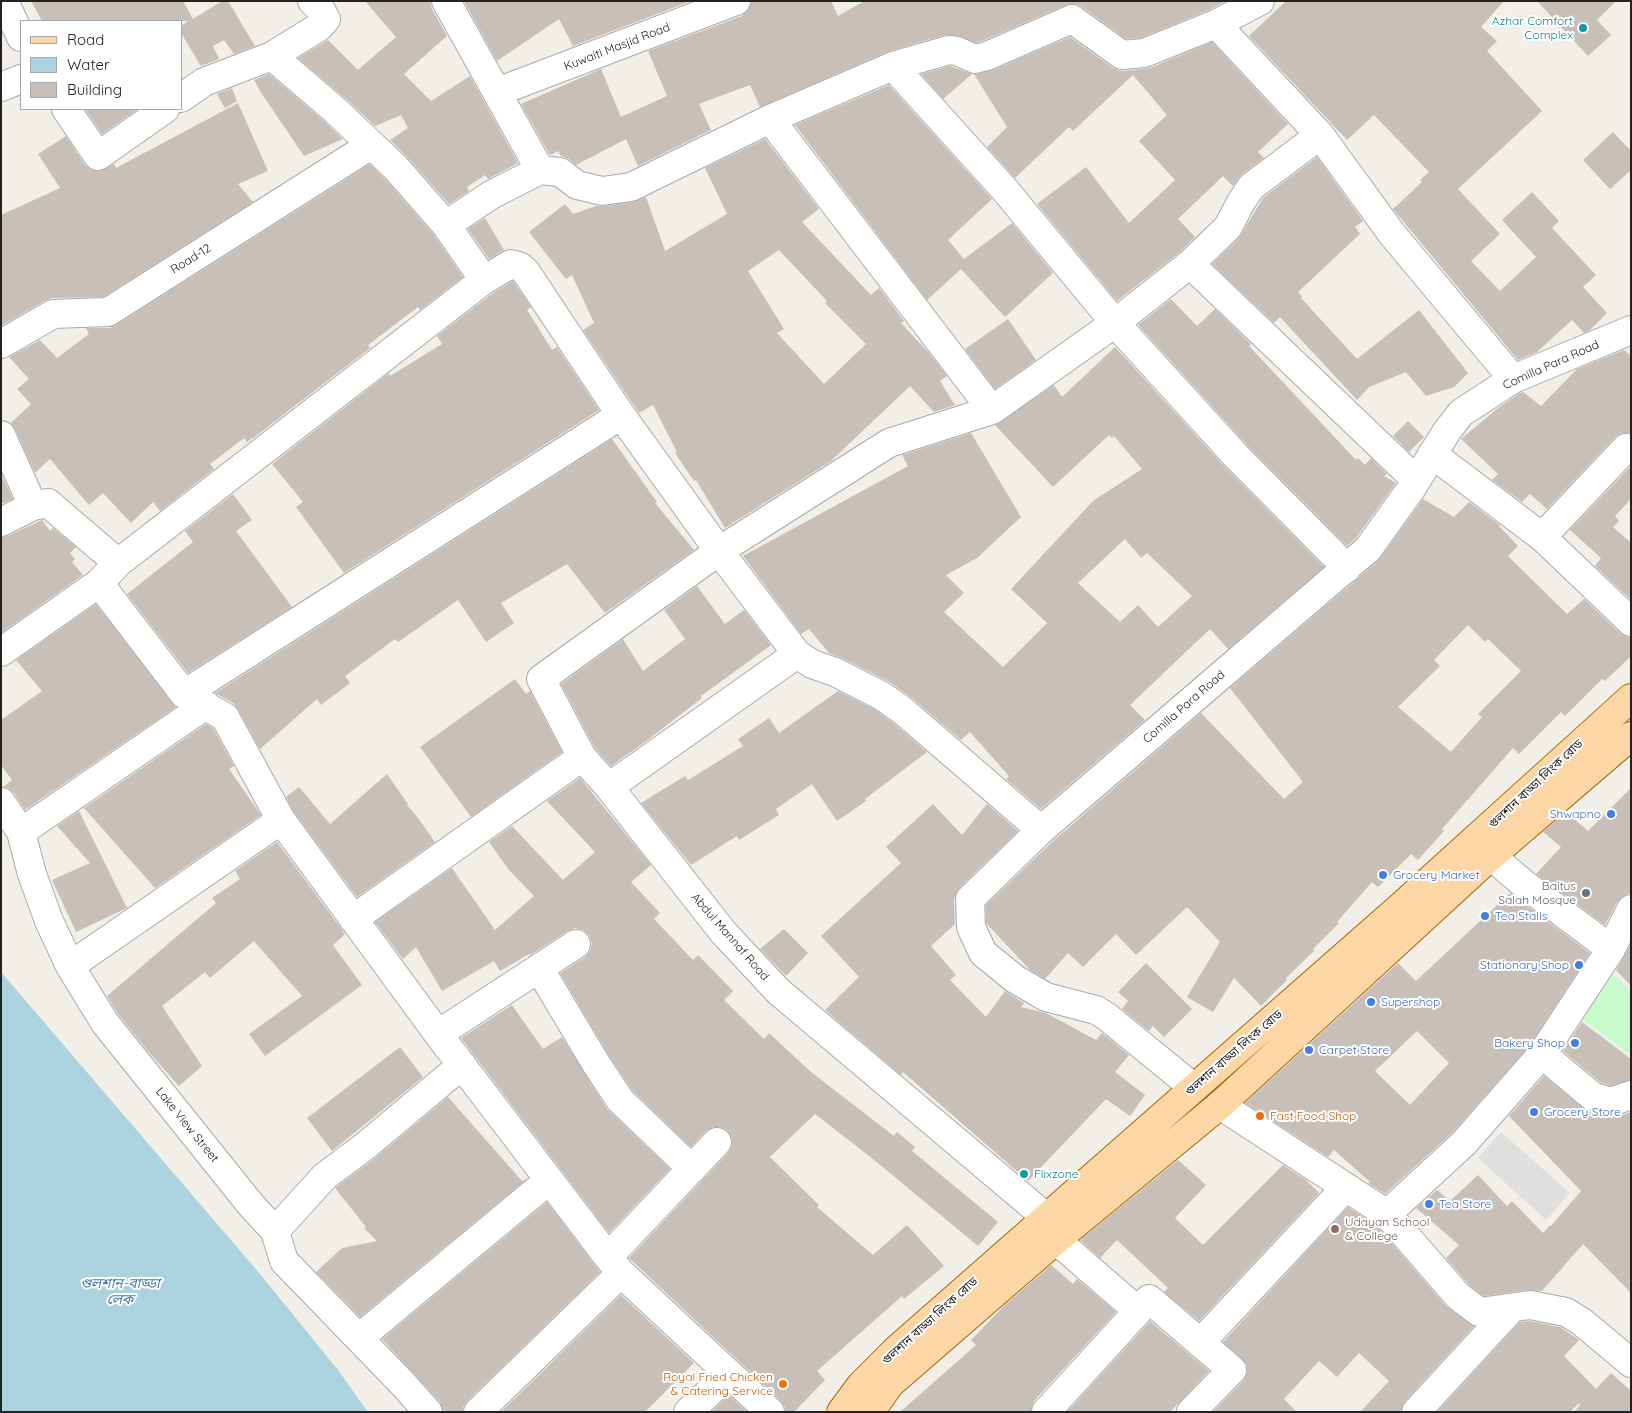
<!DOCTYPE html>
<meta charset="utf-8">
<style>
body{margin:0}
#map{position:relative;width:1632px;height:1413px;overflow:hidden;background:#f2efe9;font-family:Quicksand,sans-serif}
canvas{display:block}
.frame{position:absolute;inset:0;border:2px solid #222;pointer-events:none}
.legend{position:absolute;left:20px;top:20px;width:162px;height:90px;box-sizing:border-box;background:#fff;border:1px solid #a7a7a7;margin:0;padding:6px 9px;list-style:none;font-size:15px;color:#222}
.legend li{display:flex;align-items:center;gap:10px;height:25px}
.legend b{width:25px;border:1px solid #a7a7a7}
</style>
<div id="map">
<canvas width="1632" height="1413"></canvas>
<div class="frame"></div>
<ul class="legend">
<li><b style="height:6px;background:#fcd6a4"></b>Road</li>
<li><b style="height:14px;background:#aad3df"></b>Water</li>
<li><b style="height:14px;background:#c7bfb8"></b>Building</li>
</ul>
</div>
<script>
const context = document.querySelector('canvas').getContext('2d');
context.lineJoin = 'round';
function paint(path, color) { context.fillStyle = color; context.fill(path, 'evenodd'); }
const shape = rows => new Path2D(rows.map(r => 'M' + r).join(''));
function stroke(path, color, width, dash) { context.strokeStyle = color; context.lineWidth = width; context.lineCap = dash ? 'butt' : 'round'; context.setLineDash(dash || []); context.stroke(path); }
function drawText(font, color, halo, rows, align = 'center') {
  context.font = font + ' Quicksand,"Noto Sans Bengali",sans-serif'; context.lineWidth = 4; context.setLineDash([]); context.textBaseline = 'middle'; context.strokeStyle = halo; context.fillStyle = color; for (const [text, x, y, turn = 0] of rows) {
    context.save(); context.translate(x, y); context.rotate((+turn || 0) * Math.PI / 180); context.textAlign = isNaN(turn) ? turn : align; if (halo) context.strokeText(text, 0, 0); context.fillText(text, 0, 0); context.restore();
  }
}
const residential = shape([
 [1501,1132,1570,1193,1546,1220,1478,1158]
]);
const park = shape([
 [1610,971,1631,991,1631,1052,1629,1054,1580,1017]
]);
const water = shape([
 [1,972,260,1274,338,1370,368,1412,1,1412]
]);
const building = shape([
 [31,1,183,1,193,19,222,1,228,1,255,46,234,54,224,40,213,46,219,59,201,66,181,33,181,26,188,21,42,21],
 [365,1,430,1,432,9,447,36,404,74,431,101,470,76,518,163,488,179,485,175,467,187,469,191,449,204,408,158,390,140,408,128,401,115,375,126,345,98,298,58,328,40,358,70,396,37],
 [464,1,691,1,573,46,559,19,497,61],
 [751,1,831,1,838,16,864,1,1226,1,1209,10,1140,38,1126,39,1081,6,1074,4,1066,5,982,41,976,43,959,36,945,35,889,51,760,107,750,85,699,104,711,130,638,166,626,139,576,165,569,159,561,156,558,151,550,155,521,104,601,69,621,117,667,96,648,51,742,16,748,10],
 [1286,1,1504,1,1481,27,1497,41,1487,51,1542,111,1458,189,1500,234,1471,261,1500,291,1536,257,1502,220,1532,192,1559,221,1552,228,1596,275,1583,287,1607,313,1589,331,1584,333,1572,320,1537,352,1518,360,1393,209,1422,182,1420,180,1429,172,1374,115,1347,140,1249,36],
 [1537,1,1616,1,1597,20,1611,35,1588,56],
 [1070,37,1113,68,1123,71,1150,68,1212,42,1288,124,1258,152,1264,158,1241,175,1233,186,1223,176,1178,219,1195,237,1180,252,1117,301,1037,204,1086,167,1129,223,1175,180,1139,141,1167,115,1133,75,1073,131,1069,127,1015,178,987,147,1007,127,974,74,993,70],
 [950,66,972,74,943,99,921,74],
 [269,74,325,122,343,139,304,156,260,91,254,80],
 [889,85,992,199,948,240,964,259,1012,223,1053,273,1005,317,961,269,927,300,795,125],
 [232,88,237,101,225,108,217,94],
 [238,103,268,171,238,184,253,202,103,297,52,298,46,300,1,326,1,215,60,188,38,154,66,136,85,165,91,170,100,171,114,164,116,168],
 [85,109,138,109,102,134],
 [1613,132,1631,151,1631,170,1610,189,1583,160],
 [765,139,819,209,802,222,871,295,879,288,904,321,901,323,929,353,947,376,940,381,955,405,934,412,910,386,831,461,725,528,696,480,694,481,675,453,677,452,653,405,639,413,583,330,594,323,572,275,566,279,529,232,565,204,573,214,596,206,604,206,633,202,646,197,665,251,727,214,705,168],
 [779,250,827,301,825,303,866,344,824,384,777,333,784,329,748,271],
 [1317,157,1363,221,1355,227,1360,234,1298,292,1302,297,1301,298,1357,359,1419,310,1468,373,1454,387,1426,396,1406,372,1369,387,1357,400,1280,317,1274,323,1212,264,1239,238,1263,198],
 [370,164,385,179,434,235,463,277,420,310,418,307,368,345,370,348,252,439,252,438,247,442,244,438,210,464,214,469,160,511,153,502,131,523,103,493,89,505,50,459,35,473,15,429,11,423,31,404,17,389,29,379,9,357,40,340,57,358,89,334,86,328,109,328,116,325],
 [485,218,504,250,489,259,468,229],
 [513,281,531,307,527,310,552,350,557,347,599,410,344,573,296,507,303,502,272,464,389,373,390,376,442,344,437,336,493,293],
 [1171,299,1197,326,1215,309,1251,344,1249,346,1356,460,1358,458,1365,465,1371,458,1387,474,1384,476,1396,483,1356,538,1347,546,1248,446,1138,325],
 [1008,319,1036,360,995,389,965,349],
 [1115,347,1226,468,1324,567,1228,649,1210,629,1130,705,1145,720,1041,809,1006,779,1009,776,970,732,961,740,912,698,891,683,842,658,829,653,809,629,801,634,743,556,908,466,902,455,971,433,1021,517,977,558,946,575,964,593,944,612,1003,667,1047,623,1011,589,1093,501,1142,469,1114,436,1112,438,1109,435,1053,487,995,425,1054,385,1062,397],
 [1125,539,1141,558,1147,553,1192,596,1158,627,1138,605,1120,622,1078,583],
 [1624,350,1631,356,1631,433,1622,433,1615,437,1547,509,1530,494,1522,502,1492,480,1498,474,1461,439,1498,408,1520,393,1523,392,1541,406,1577,369],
 [1408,421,1424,437,1409,452,1393,436],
 [612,439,657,502,655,503,694,550,605,613,567,564,501,603,514,623,486,642,458,600,398,642,395,639,345,676,350,683,321,705,317,699,260,749,238,709,233,703,215,693],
 [1631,466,1631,499,1615,516,1619,521,1613,527,1631,543,1631,600,1595,566,1601,558,1570,530],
 [1,474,13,499,1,504],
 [233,494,252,520,236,531,292,607,188,673,127,594,193,542,185,531],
 [1423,499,1454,517,1469,502,1500,525,1499,526,1518,546,1508,556,1567,614,1584,599,1620,633,1631,637,1631,656,1605,681,1602,679,1565,716,1561,712,1519,754,1513,748,1442,829,1444,831,1418,860,1411,854,1378,887,1372,882,1337,922,1339,923,1313,949,1314,951,1286,978,1287,980,1261,1006,1234,978,1213,1012,1187,997,1220,942,1187,907,1136,955,1116,934,1083,967,1068,953,1045,979,1030,970,986,923,986,905,1052,842,1201,713,1284,799,1303,782,1230,688,1378,561],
 [1468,625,1485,642,1488,639,1521,671,1478,714,1482,717,1451,752,1398,707,1440,666,1434,660],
 [42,520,50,531,53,528,76,547,70,553,75,559,72,562,83,575,1,633,1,537,8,536],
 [697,586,725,624,744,610,771,645,701,696,702,698,649,739,611,766,595,748,561,684,623,639,643,671,685,639,664,610],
 [96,604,176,707,25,810,14,793,8,788,3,787,12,780,1,765,1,720,42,691,16,660],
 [515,679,526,694,530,691,562,752,471,817,420,747],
 [838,691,874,709,892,722,927,752,865,799,866,801,837,821,812,784,776,809,779,815,739,840,737,836,691,865,641,803,685,776,688,780,743,746,738,739,769,718,779,733],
 [206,724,213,728,234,766,229,769,261,815,155,888,84,808],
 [387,774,408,804,407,805,418,818,435,842,357,897,294,812,286,797,299,787,330,824],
 [580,778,651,865,631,882,660,913,654,919,693,960,698,955,733,991,724,1000,764,1039,769,1033,811,1072,894,1136,897,1132,915,1147,912,1151,998,1222,978,1246,873,1159,815,1114,770,1157,819,1205,817,1207,873,1255,907,1225,944,1266,904,1299,902,1296,817,1371,825,1380,794,1412,785,1412,785,1407,781,1401,629,1258,728,1153,732,1146,732,1138,727,1130,721,1127,713,1127,706,1131,691,1147,632,1090,608,1054,560,973,585,957,590,951,592,943,589,935,583,930,575,928,568,931,530,955,529,954,500,971,494,961,442,991,416,947,403,959,375,922,452,868,495,930,534,896,509,870,489,842,512,826,563,880,595,852,547,801],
 [1631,788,1631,893,1623,896,1617,902,1605,925,1536,874,1561,847,1543,832,1566,812,1588,831],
 [933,804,962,835,987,804,1018,831,959,888,954,899,955,924,931,946,956,975,950,980,986,1017,1005,991,1024,1003,1021,1007,1046,1013,1096,1040,1102,1033,1129,1055,1115,1072,1145,1095,1130,1116,1106,1099,1028,1181,903,1072,901,1075,825,1010,859,977,821,936,901,863,886,847],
 [79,811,127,908,76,932,52,880,90,863,57,826],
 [277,842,345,934,333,945,362,985,265,1056,249,1034,302,996,254,941,210,978,205,972,162,1006,202,1066,179,1086,152,1056,118,1014,107,996,216,903,212,898,240,879,235,871],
 [1510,893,1590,953,1530,1045,1453,1132,1385,1194,1368,1183,1370,1182,1334,1150,1328,1157,1245,1103,1398,963,1416,981],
 [1417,1031,1449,1063,1410,1105,1375,1071],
 [784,929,808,953,786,976,760,949],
 [1631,944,1631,986,1616,970],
 [1146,963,1192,1009,1164,1037,1153,1026,1149,1031,1122,1009,1128,1001,1118,992],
 [512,1005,543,1049,562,1037,607,1109,670,1169,609,1233,461,1038],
 [1582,1022,1631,1059,1631,1080,1611,1086,1600,1082,1563,1051],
 [400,1047,423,1077,332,1151,307,1118],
 [1544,1076,1587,1111,1607,1117,1616,1117,1631,1112,1631,1293,1583,1244,1542,1291,1528,1290,1483,1296,1469,1285,1446,1258,1459,1245,1416,1208,1437,1190,1450,1201,1478,1175,1507,1206,1512,1201,1543,1233,1550,1225,1551,1226,1581,1191,1509,1116],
 [448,1097,522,1181,528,1178,360,1317,316,1272,342,1248,377,1241,364,1228,366,1227,335,1188,374,1159],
 [1178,1160,1206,1185,1175,1218,1203,1245,1283,1165,1306,1180,1319,1193,1199,1321,1164,1292,1168,1288,1117,1240,1100,1258,1080,1240],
 [547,1202,600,1272,467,1401,463,1407,463,1412,443,1412,440,1402,382,1339],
 [1348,1207,1377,1226,1446,1306,1474,1326,1405,1401,1401,1412,1360,1412,1389,1381,1359,1353,1337,1377,1319,1361,1284,1399,1297,1412,1213,1412,1243,1381,1247,1373,1247,1365,1242,1359,1223,1342],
 [1051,1265,1073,1284,1077,1279,1116,1312,1034,1401,1031,1412,900,1412,976,1345,971,1340,1004,1306],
 [621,1295,694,1363,645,1412,501,1412],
 [1150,1321,1209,1371,1170,1412,1067,1412],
 [1530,1321,1560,1327,1579,1340,1564,1356,1596,1389,1611,1373,1631,1391,1631,1412,1574,1412,1580,1405,1579,1403,1570,1412,1437,1412,1520,1322],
 [729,1395,747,1412,711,1412]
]);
const minor = shape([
 [4,1,21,37],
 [446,1,540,170],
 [1216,24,1320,135,1392,234,1513,379],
 [272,56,335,110,396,168,446,225,484,280],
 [893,66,1005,190,1115,323,1237,457,1347,568],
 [1,87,21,79],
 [497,92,736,1],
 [181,98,204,82,272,56,319,27,326,19,321,10,312,1],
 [66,109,98,156,165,109],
 [770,119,992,410],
 [446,225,491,195,540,170,560,172,577,185,602,191,631,187,770,119,893,66,949,50,957,51,975,59,987,56,1072,19,1122,55,1144,53,1216,24,1260,1],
 [1190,264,1415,479],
 [1,344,53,314,108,312,371,145],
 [1,435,33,506,48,503,118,563,99,583,184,694,225,717,281,820,438,1034,608,1257,621,1273,770,1412],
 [1432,454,1542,537,1631,622],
 [1,522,33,506],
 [1542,537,1626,448],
 [118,563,484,280,511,264,519,266,526,272,621,415,719,551,797,654,812,664,835,672,882,696,902,710,1041,830],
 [1,652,99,583],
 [797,654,609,787,723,932,778,991,1047,1218],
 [184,694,621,415],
 [609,787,582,757,541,679,719,551,889,443,992,410,1115,323,1190,264,1228,227,1241,202,1251,187,1320,135],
 [1,802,21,832,32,874,49,921,70,966,105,1023,251,1205,275,1231,284,1261,404,1385,428,1412],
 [21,832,206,705],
 [1491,856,1524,884,1611,949,1631,909],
 [353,919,582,757],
 [70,966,281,820],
 [539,968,595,1062,620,1100,692,1169],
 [438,1034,576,944],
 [1542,1054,1592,1096,1611,1102,1631,1095],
 [1194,1088,1106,1016,1096,1010,1046,997,1015,979,983,953,971,927,970,899,1041,830,1368,549,1411,489,1447,431,1461,413,1513,379,1631,330],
 [1220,1105,1387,1214,1464,1143,1542,1054,1611,949],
 [1387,1214,1458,1296,1479,1312,1530,1305,1566,1312,1582,1322,1631,1363],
 [275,1231,325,1176,364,1147,462,1065],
 [1056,1240,1138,1311,1149,1299,1232,1370,1191,1412],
 [608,1257,717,1142],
 [359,1338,548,1181],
 [1200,1343,1346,1187],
 [478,1412,621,1273],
 [688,1412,729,1374],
 [1046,1412,1138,1311],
 [1416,1412,1511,1309]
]);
const major = shape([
 [841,1412,861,1385,896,1350,1399,908,1631,698],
 [870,1412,890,1384,1056,1240,1220,1105,1491,856,1631,736]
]);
const markers = [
 [1583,28,5,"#0f9aa8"],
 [1611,814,5,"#3f7fe0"],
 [1383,875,5,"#3f7fe0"],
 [1586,893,5,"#6b7280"],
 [1485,916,5,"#3f7fe0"],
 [1579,965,5,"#3f7fe0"],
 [1371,1002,5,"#3f7fe0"],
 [1575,1043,5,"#3f7fe0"],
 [1309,1050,5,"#3f7fe0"],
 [1534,1112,5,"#3f7fe0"],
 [1260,1116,5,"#e8710a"],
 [1024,1174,5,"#0f9aa8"],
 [1429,1204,5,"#3f7fe0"],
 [1335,1229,5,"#8d6e63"],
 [783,1384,5,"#e8710a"]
];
const cultureNames = [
 ["Azhar Comfort",1573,21],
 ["Complex",1573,35],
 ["Flixzone",1034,1174,"left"]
];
const streetNames = [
 ["Kuwaiti Masjid Road",617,47,-21],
 ["Road-12",191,259,-32],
 ["Comilla Para Road",1551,365,-24],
 ["Comilla Para Road",1184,707,-41],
 ["গুলশান বাড্ডা লিংক রোড",1536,784,-43],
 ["Abdul Mannaf Road",730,937,49],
 ["গুলশান বাড্ডা লিংক রোড",1234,1053,-41],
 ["Lake View Street",187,1125,51],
 ["গুলশান বাড্ডা লিংক রোড",930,1321,-42]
];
const shopNames = [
 ["Shwapno",1601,814,"right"],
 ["Grocery Market",1393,875],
 ["Tea Stalls",1495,916],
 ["Stationary Shop",1569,965,"right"],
 ["Supershop",1381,1002],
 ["Bakery Shop",1565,1043,"right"],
 ["Carpet Store",1319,1050],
 ["Grocery Store",1544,1112],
 ["Tea Store",1439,1204]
];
const worshipNames = [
 ["Baitus",1576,886],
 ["Salah Mosque",1576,900]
];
const foodNames = [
 ["Fast Food Shop",1270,1116],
 ["Royal Fried Chicken",773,1377,"right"],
 ["& Catering Service",773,1391,"right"]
];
const educationNames = [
 ["Udayan School",1345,1222],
 ["& College",1345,1236]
];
const waterNames = [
 ["গুলশান-বাড্ডা",120,1284],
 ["লেক",120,1300]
];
paint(residential, '#e0dfdf');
paint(park, '#c8facc');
paint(water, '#aad3df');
paint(building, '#c7bfb8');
stroke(minor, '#a9a9a9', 30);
stroke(major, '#a06b00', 30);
stroke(minor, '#fff', 28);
stroke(major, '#fcd6a4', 28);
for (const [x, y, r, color] of markers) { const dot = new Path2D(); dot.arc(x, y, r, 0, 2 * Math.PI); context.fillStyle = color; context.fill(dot); stroke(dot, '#fff', 2); }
drawText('12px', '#0d838f', '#fff', cultureNames, 'right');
drawText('12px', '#222', '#fff', streetNames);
drawText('12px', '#366cbe', '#fff', shopNames, 'left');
drawText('12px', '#5b616d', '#fff', worshipNames, 'right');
drawText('12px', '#c56008', '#fff', foodNames, 'left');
drawText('12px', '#785e54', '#fff', educationNames, 'left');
drawText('italic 14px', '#4a7aab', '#fff', waterNames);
</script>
